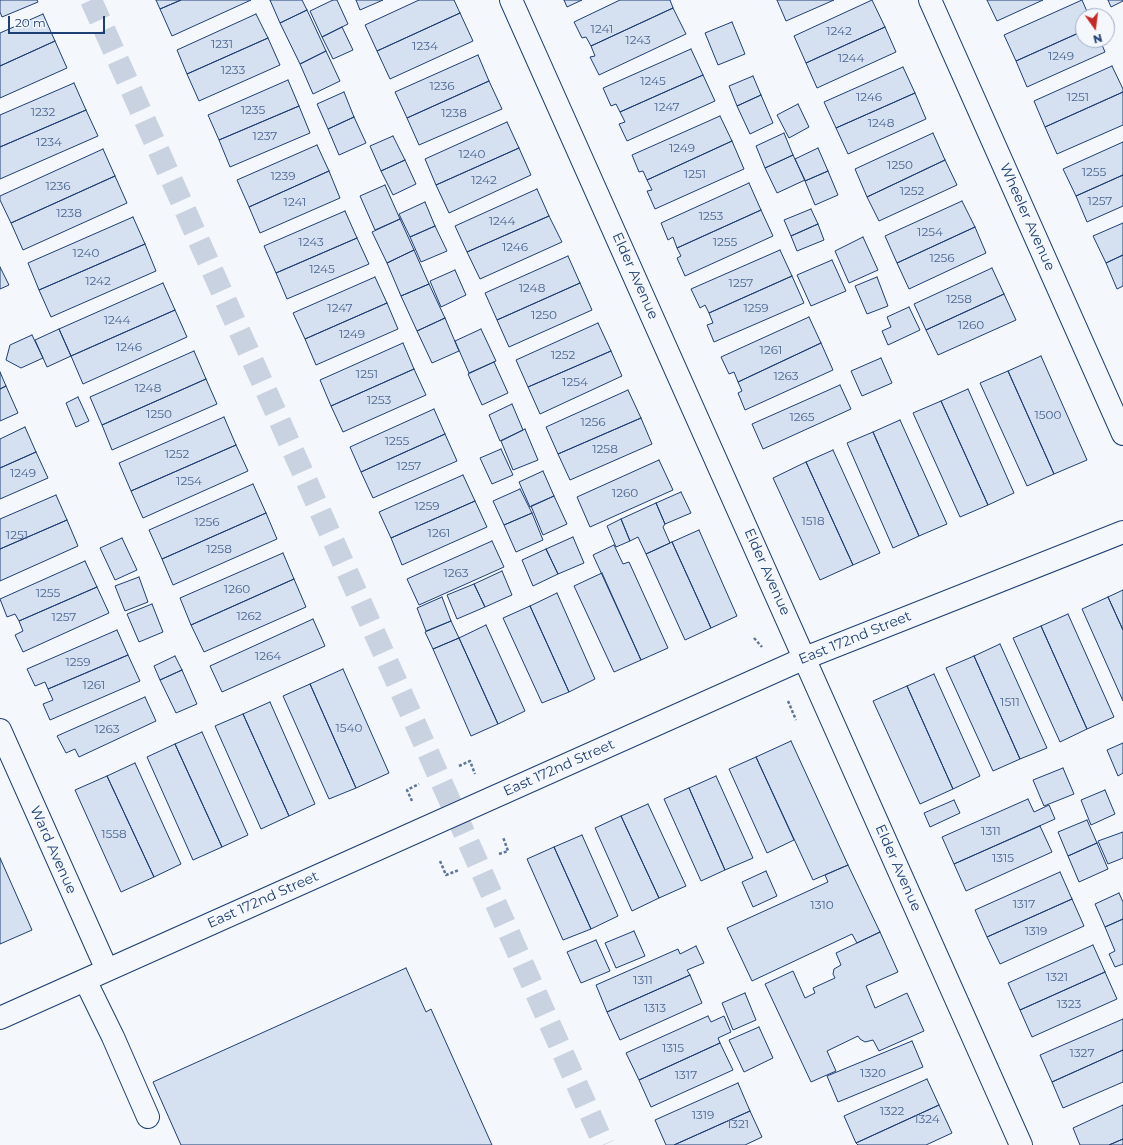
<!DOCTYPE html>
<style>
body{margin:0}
#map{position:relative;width:1123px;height:1145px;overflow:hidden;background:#f4f7fb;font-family:Montserrat,sans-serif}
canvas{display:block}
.north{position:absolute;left:1075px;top:8px;width:40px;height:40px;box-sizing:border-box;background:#f4f7fb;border:1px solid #9eadc5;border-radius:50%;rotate:166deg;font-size:11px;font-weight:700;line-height:16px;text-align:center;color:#1d3f73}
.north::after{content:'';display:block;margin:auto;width:14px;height:18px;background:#c62828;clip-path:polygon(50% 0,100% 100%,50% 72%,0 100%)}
.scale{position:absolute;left:8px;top:16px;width:97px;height:18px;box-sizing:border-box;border:2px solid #1d3f73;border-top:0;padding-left:5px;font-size:12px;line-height:14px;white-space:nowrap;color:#1d3f73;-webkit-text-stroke:3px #f4f7fb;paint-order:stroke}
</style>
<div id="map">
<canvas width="1123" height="1145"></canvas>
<div class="north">N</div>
<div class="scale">20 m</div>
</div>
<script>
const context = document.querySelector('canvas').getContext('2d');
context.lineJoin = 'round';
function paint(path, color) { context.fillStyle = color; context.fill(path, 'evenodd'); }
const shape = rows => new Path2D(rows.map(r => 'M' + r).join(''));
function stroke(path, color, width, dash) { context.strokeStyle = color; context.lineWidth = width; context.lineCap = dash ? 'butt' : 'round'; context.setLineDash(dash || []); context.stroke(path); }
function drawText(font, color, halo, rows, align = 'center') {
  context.font = font + ' Montserrat,sans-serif'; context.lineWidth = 3; context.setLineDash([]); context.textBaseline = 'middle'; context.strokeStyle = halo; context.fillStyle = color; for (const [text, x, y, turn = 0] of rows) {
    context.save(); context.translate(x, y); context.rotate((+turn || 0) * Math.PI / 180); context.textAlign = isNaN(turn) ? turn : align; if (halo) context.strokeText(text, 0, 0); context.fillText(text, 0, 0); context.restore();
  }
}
const building = shape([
 [0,0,37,0,38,2,2,17,0,12,0,0],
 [156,0,181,0,160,9,156,0],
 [181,0,251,0,172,36,160,9,181,0],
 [270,0,302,0,307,10,280,23,270,0],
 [333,0,337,0,348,24,322,37,310,11,333,0],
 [356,0,383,0,360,10,356,0],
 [419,0,454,0,460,13,377,51,365,25,419,0],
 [564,0,582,0,567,7,564,0],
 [620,0,670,0,673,8,591,46,586,37,582,38,574,22,620,0],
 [777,0,834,0,786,21,777,0],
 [872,0,885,27,806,63,794,36,872,0],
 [987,0,1043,0,997,21,987,0],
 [1082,0,1089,16,1083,16,1083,31,1016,61,1004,35,1082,0],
 [1108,0,1123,0,1123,1,1111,7,1108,0],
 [673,8,686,34,599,75,590,57,595,56,591,46,673,8],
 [307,10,326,51,300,64,280,23,307,10],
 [460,13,473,41,390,79,377,51,460,13],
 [43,14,55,41,0,66,0,33,43,14],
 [256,14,268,38,187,74,177,50,256,14],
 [732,22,745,54,718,65,705,33,732,22],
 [342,27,353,50,333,59,322,37,342,27],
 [885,27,896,52,817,88,806,63,885,27],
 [1083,31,1083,40,1100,40,1105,52,1027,87,1016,61,1083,31],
 [268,38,280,65,199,101,187,74,268,38],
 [55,41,67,68,0,98,0,66,55,41],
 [691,49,703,75,620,112,616,104,611,106,603,88,691,49],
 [326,51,340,81,313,94,300,64,326,51],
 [478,55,489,81,407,118,395,92,478,55],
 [1112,66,1123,89,1123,92,1045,127,1034,101,1112,66],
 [903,67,915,93,836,128,824,102,903,67],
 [703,75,715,101,627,141,619,124,625,122,620,112,703,75],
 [753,76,761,95,737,106,729,86,753,76],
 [288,80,299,106,219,140,208,115,288,80],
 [489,81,502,109,419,145,407,118,489,81],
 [74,83,86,110,0,147,0,115,74,83],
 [344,92,354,117,328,129,317,104,344,92],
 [1123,92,1123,125,1057,154,1045,127,1123,92],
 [915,93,926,119,848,154,836,128,915,93],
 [761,95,773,123,750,134,737,106,761,95],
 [798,104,809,127,789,138,777,115,798,104],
 [299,106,310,133,230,167,219,140,299,106],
 [86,110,98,136,0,179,0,147,86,110],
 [720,116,732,141,647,180,643,171,639,172,632,155,720,116],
 [354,117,366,143,339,155,328,129,354,117],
 [507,122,519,148,436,185,425,159,507,122],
 [784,133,793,155,765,168,756,146,784,133],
 [933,133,945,160,867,197,855,169,933,133],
 [393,136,405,160,381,171,370,146,393,136],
 [732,141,744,169,655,209,647,191,652,190,647,180,732,141],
 [1123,142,1123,175,1076,196,1063,169,1123,142],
 [317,145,329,171,249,207,237,180,317,145],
 [519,148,531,175,449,213,436,185,519,148],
 [818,148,828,171,805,181,795,159,818,148],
 [103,149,115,176,11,223,0,200,0,196,103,149],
 [793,155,805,180,777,193,765,168,793,155],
 [405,160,416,184,393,195,381,171,405,160],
 [945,160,957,185,879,221,867,197,945,160],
 [329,171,340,198,260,233,249,207,329,171],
 [828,171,838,195,815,205,805,181,828,171],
 [1123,175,1123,206,1087,222,1076,196,1123,175],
 [115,176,127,203,23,250,11,223,115,176],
 [749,183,761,210,677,248,673,237,668,240,661,223,749,183],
 [385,185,400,219,375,230,360,196,385,185],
 [537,189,549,216,467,252,455,226,537,189],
 [962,201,975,227,897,263,885,236,962,201],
 [425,202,435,226,410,237,399,214,425,202],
 [811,209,818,224,791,236,784,220,811,209],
 [761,210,773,236,685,276,677,258,681,256,677,248,761,210],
 [345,211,357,238,276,273,264,246,345,211],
 [549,216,562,242,480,279,467,252,549,216],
 [133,217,145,244,39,290,28,263,133,217],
 [400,219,414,250,387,263,372,232,400,219],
 [1123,223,1123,255,1106,263,1093,236,1123,223],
 [818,224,824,240,797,251,791,236,818,224],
 [435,226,447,251,421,262,410,237,435,226],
 [975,227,986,253,909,289,897,263,975,227],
 [863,237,878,270,849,283,835,251,863,237],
 [357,238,369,264,287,299,276,273,357,238],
 [145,244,156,271,51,317,39,290,145,244],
 [414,250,429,284,401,296,387,263,414,250],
 [780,250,792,276,709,313,705,305,700,308,691,289,780,250],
 [1123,255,1123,286,1117,289,1106,263,1123,255],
 [568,256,580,283,497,320,485,293,568,256],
 [832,260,846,291,811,306,797,275,832,260],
 [0,267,9,285,0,289,0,267],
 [992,268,1004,294,926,330,914,304,992,268],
 [455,270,466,295,441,307,430,281,455,270],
 [792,276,804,303,714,342,707,325,713,323,709,313,792,276],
 [375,277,387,303,305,339,293,313,375,277],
 [877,277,888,306,867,314,855,286,877,277],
 [163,283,175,310,71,356,59,329,163,283],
 [580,283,592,310,509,347,497,320,580,283],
 [429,284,445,318,417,331,401,296,429,284],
 [1004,294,1016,320,938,355,926,330,1004,294],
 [387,303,398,329,316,365,305,339,387,303],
 [909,307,920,330,888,345,882,331,891,327,887,317,909,307],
 [175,310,187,337,83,384,71,356,175,310],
 [809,317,821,343,738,382,734,372,729,374,721,357,809,317],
 [445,318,459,351,432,363,417,331,445,318],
 [598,323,611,351,528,387,516,360,598,323],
 [59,329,71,356,47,367,35,340,59,329],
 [481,329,496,361,469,373,455,341,481,329],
 [32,335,43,358,21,368,6,360,10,345,32,335],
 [403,343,414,369,331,406,320,380,403,343],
 [821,343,833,370,745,410,738,393,742,391,738,382,821,343],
 [194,351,206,379,102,425,90,397,194,351],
 [611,351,622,376,540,414,528,387,611,351],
 [1041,356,1087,460,1054,474,1008,371,1041,356],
 [881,358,892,383,862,396,851,371,881,358],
 [494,362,508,393,482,405,468,374,494,362],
 [414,369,426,395,343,432,331,406,414,369],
 [1008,371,1054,474,1027,486,980,383,1008,371],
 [0,372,6,386,0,389,0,372],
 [206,379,217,404,112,450,102,425,206,379],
 [840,385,851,409,763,449,752,424,840,385],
 [6,386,18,413,0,421,0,389,6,386],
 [968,389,1014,493,988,505,941,401,968,389],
 [628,390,641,418,558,454,546,427,628,390],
 [78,397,89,421,76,427,66,403,78,397],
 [941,401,988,505,960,517,913,413,941,401],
 [512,404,523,430,500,441,489,415,512,404],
 [434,409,445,434,361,472,350,447,434,409],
 [224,417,236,445,131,491,119,463,224,417],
 [641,418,652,444,570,480,558,454,641,418],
 [900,420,947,524,919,536,873,432,900,420],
 [25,427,36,452,0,468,0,439,25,427],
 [525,429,538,460,513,470,501,441,525,429],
 [873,432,919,536,893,548,847,443,873,432],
 [445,434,457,461,373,498,361,472,445,434],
 [236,445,248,471,143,518,131,491,236,445],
 [501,449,513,475,492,484,480,458,501,449],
 [833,450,880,553,853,565,806,462,833,450],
 [36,452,48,478,0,499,0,468,36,452],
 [659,460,673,490,590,527,577,497,659,460],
 [806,462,853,565,820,580,773,478,806,462],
 [543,471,554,496,530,507,519,482,543,471],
 [463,475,475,501,391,538,379,512,463,475],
 [253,484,266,513,162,559,149,530,253,484],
 [520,489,532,513,504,525,493,501,520,489],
 [681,492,691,513,665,524,656,503,681,492],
 [56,495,67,520,0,549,0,519,56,495],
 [554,496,567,524,543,535,531,506,554,496],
 [475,501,487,527,402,565,391,538,475,501],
 [656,503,665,524,663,527,670,543,646,554,638,537,630,541,621,519,656,503],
 [266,513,277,539,173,585,162,559,266,513],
 [532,513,543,540,516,552,504,525,532,513],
 [621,519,630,541,616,547,607,526,621,519],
 [67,520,78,546,0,581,0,549,67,520],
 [699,530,737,616,711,628,672,542,699,530],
 [573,537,584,563,558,574,546,549,573,537],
 [122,538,137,570,115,580,100,548,122,538],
 [492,541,504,567,419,605,407,579,492,541],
 [672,542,711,628,685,640,646,554,672,542],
 [614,545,623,564,629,562,668,648,641,660,593,555,614,545],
 [546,549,558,574,533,586,522,560,546,549],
 [283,553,294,579,191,625,180,598,283,553],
 [85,561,97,587,19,621,15,614,7,617,0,599,85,561],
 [502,571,512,595,485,607,474,584,502,571],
 [602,573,641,660,614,672,574,586,602,573],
 [139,577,148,602,125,611,115,586,139,577],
 [294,579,306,607,204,652,191,625,294,579],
 [474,584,485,607,457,619,447,595,474,584],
 [97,587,109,613,23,652,15,635,23,631,19,621,97,587],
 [1123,590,1123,630,1108,597,1123,590],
 [557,593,595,679,569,692,530,606,557,593],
 [442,597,451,621,426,631,417,608,442,597],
 [1108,597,1123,630,1123,701,1082,609,1108,597],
 [152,604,163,632,139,642,127,614,152,604],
 [530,606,569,692,542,703,503,618,530,606],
 [1068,614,1114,717,1087,729,1041,626,1068,614],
 [313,619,325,646,222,692,210,666,313,619],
 [451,621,459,638,433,649,425,632,451,621],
 [486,625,525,711,498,724,459,638,486,625],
 [1041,626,1087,729,1060,742,1013,638,1041,626],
 [117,630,128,655,48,689,45,682,35,686,27,669,117,630],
 [459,638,498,724,471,736,433,649,459,638],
 [1000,644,1047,748,1020,759,974,656,1000,644],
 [128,655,140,681,50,720,43,704,53,700,48,689,128,655],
 [175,656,182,670,160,680,154,666,175,656],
 [974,656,1020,759,993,771,946,668,974,656],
 [343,669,389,773,356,788,310,684,343,669],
 [182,670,197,704,176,713,160,680,182,670],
 [934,674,980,776,953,789,907,686,934,674],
 [310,684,356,788,329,799,283,696,310,684],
 [907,686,953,789,920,804,873,701,907,686],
 [145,697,156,721,79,757,75,749,66,753,57,736,145,697],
 [270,702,315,804,289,816,243,714,270,702],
 [243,714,289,816,261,829,215,726,243,714],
 [202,732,248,835,222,847,175,744,202,732],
 [791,741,848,865,813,880,756,757,791,741],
 [1123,743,1123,773,1118,776,1107,750,1123,743],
 [175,744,222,847,193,860,147,757,175,744],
 [756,757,794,840,767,853,729,769,756,757],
 [135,763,181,864,154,877,107,776,135,763],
 [1063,768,1074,794,1044,806,1033,780,1063,768],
 [107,776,154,877,121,892,75,790,107,776],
 [716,776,753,858,725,870,689,788,716,776],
 [689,788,725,870,701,881,664,799,689,788],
 [1105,790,1115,814,1091,825,1081,800,1105,790],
 [1028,799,1034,812,1049,805,1055,819,954,864,942,837,1028,799],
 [954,800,960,813,930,827,924,813,954,800],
 [648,804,686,886,659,898,621,816,648,804],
 [621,816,659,898,632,911,595,828,621,816],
 [1087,820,1097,843,1068,856,1058,832,1087,820],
 [1040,826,1052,852,966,891,954,864,1040,826],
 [1123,832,1123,858,1108,864,1098,841,1123,832],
 [582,835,618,916,591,929,554,847,582,835],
 [1097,843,1108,869,1079,882,1068,856,1097,843],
 [554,847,591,929,563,940,527,859,554,847],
 [0,858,32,930,0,944,0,858],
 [848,865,880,932,857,943,852,934,752,981,727,928,828,882,825,875,848,865],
 [766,871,777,896,753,907,742,882,766,871],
 [1060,872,1072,899,987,937,975,910,1060,872],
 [1119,893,1123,902,1123,919,1105,927,1095,904,1119,893],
 [1072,899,1084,926,1000,964,987,937,1072,899],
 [1123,919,1123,964,1115,967,1109,954,1115,951,1105,927,1123,919],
 [634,931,645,956,616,968,605,943,634,931],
 [880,932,898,972,866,986,875,1008,907,993,924,1031,879,1051,873,1040,865,1042,860,1039,858,1036,827,1051,836,1071,811,1082,765,984,793,971,805,998,815,993,813,988,835,978,833,974,834,969,841,965,836,953,880,932],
 [596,940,610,971,581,983,567,952,596,940],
 [1093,945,1105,972,1020,1010,1008,983,1093,945],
 [696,946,704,963,687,970,690,975,607,1012,596,985,678,949,680,954,696,946],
 [406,968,426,1012,431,1009,492,1145,181,1145,153,1082,406,968],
 [1105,972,1117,999,1032,1037,1020,1010,1105,972],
 [690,975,702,1003,620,1040,607,1012,690,975],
 [745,993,756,1020,733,1030,722,1003,745,993],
 [708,1016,711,1022,724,1016,731,1032,718,1038,720,1043,639,1080,626,1053,708,1016],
 [1123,1019,1123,1050,1052,1082,1040,1055,1123,1019],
 [759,1027,773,1058,744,1072,729,1040,759,1027],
 [912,1041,923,1067,838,1102,827,1076,912,1041],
 [720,1043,733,1070,651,1107,639,1080,720,1043],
 [1123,1050,1123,1082,1063,1108,1052,1082,1123,1050],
 [927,1079,939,1105,856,1143,844,1116,927,1079],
 [738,1083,750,1111,674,1145,666,1145,655,1120,738,1083],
 [939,1105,952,1133,926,1145,858,1145,856,1143,939,1105],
 [1123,1105,1123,1139,1109,1145,1080,1145,1073,1128,1123,1105],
 [750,1111,762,1137,745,1145,674,1145,750,1111],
 [1123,1139,1123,1145,1109,1145,1123,1139]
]);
const minorTunnel = shape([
 [91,0,604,1145]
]);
const path = shape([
 [754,638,762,647],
 [788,701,796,720],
 [459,766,470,761,475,774],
 [412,801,407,790,419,784],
 [499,854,508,851,503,837],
 [440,861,446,875,459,870]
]);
const minor = shape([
 [511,0,1021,1145],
 [930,0,1123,434],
 [0,730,107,970],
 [85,980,113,1037,148,1117],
 [0,1018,805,658,1123,532]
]);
const numberNames = [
 ["1241",602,29],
 ["1242",839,31],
 ["1243",638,40],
 ["1231",222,44],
 ["1234",425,46],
 ["1249",1061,56],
 ["1244",851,58],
 ["1233",233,70],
 ["1245",653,81],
 ["1236",442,86],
 ["1246",869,97],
 ["1251",1078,97],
 ["1247",667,107],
 ["1235",253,110],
 ["1232",43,112],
 ["1238",454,113],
 ["1248",881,123],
 ["1237",265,136],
 ["1234",49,142],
 ["1249",682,148],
 ["1240",472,154],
 ["1250",900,165],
 ["1255",1094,172],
 ["1251",695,174],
 ["1239",283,176],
 ["1242",484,180],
 ["1236",58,186],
 ["1252",912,191],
 ["1257",1100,201],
 ["1241",295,202],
 ["1238",69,213],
 ["1253",711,216],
 ["1244",502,221],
 ["1254",930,232],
 ["1243",311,242],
 ["1255",725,242],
 ["1246",515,247],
 ["1240",86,253],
 ["1256",942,258],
 ["1245",322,269],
 ["1242",98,281],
 ["1257",741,283],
 ["1248",532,288],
 ["1258",959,299],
 ["1247",340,308],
 ["1259",756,308],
 ["1250",544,315],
 ["1244",117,320],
 ["1260",971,325],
 ["1249",352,334],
 ["1246",129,347],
 ["1261",771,350],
 ["1252",563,355],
 ["1251",367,374],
 ["1263",786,376],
 ["1254",575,382],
 ["1248",148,388],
 ["1253",379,400],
 ["1250",159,414],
 ["1500",1048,415],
 ["1265",802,417],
 ["1256",593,422],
 ["1255",397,441],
 ["1258",605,449],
 ["1252",177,454],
 ["1257",409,466],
 ["1249",23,473],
 ["1254",189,481],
 ["1260",625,493],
 ["1259",427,506],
 ["1518",813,521],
 ["1256",207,522],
 ["1261",439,533],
 ["1251",17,535],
 ["1258",219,549],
 ["1263",456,573],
 ["1260",237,589],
 ["1255",48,593],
 ["1262",249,616],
 ["1257",64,617],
 ["1264",268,656],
 ["1259",78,662],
 ["1261",94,685],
 ["1511",1010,702],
 ["1540",349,728],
 ["1263",107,729],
 ["1311",991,831],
 ["1558",114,834],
 ["1315",1003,858],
 ["1317",1024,904],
 ["1310",822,905],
 ["1319",1036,931],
 ["1321",1057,977],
 ["1311",643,980],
 ["1323",1069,1004],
 ["1313",655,1008],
 ["1315",673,1048],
 ["1327",1082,1053],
 ["1320",873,1073],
 ["1317",686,1075],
 ["1322",892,1111],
 ["1319",703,1115],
 ["1324",927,1119],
 ["1321",738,1124]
];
const streetNames = [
 ["Wheeler Avenue",1027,217,66],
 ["Elder Avenue",635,276,66],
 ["Elder Avenue",767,572,66],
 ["East 172nd Street",855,638,-22],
 ["East 172nd Street",559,768,-24],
 ["Ward Avenue",53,850,66],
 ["Elder Avenue",898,868,66],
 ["East 172nd Street",263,900,-24]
];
paint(building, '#d5e0f0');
stroke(building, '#1d3f73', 1);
stroke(minorTunnel, '#c9d2e0', 22, [22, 11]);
stroke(minor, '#1d3f73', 24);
stroke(path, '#5e769c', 2.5, [3, 2]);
stroke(minor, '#f4f7fb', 22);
drawText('12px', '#4b6792', null, numberNames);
drawText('14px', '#1d3f73', '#f4f7fb', streetNames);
</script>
